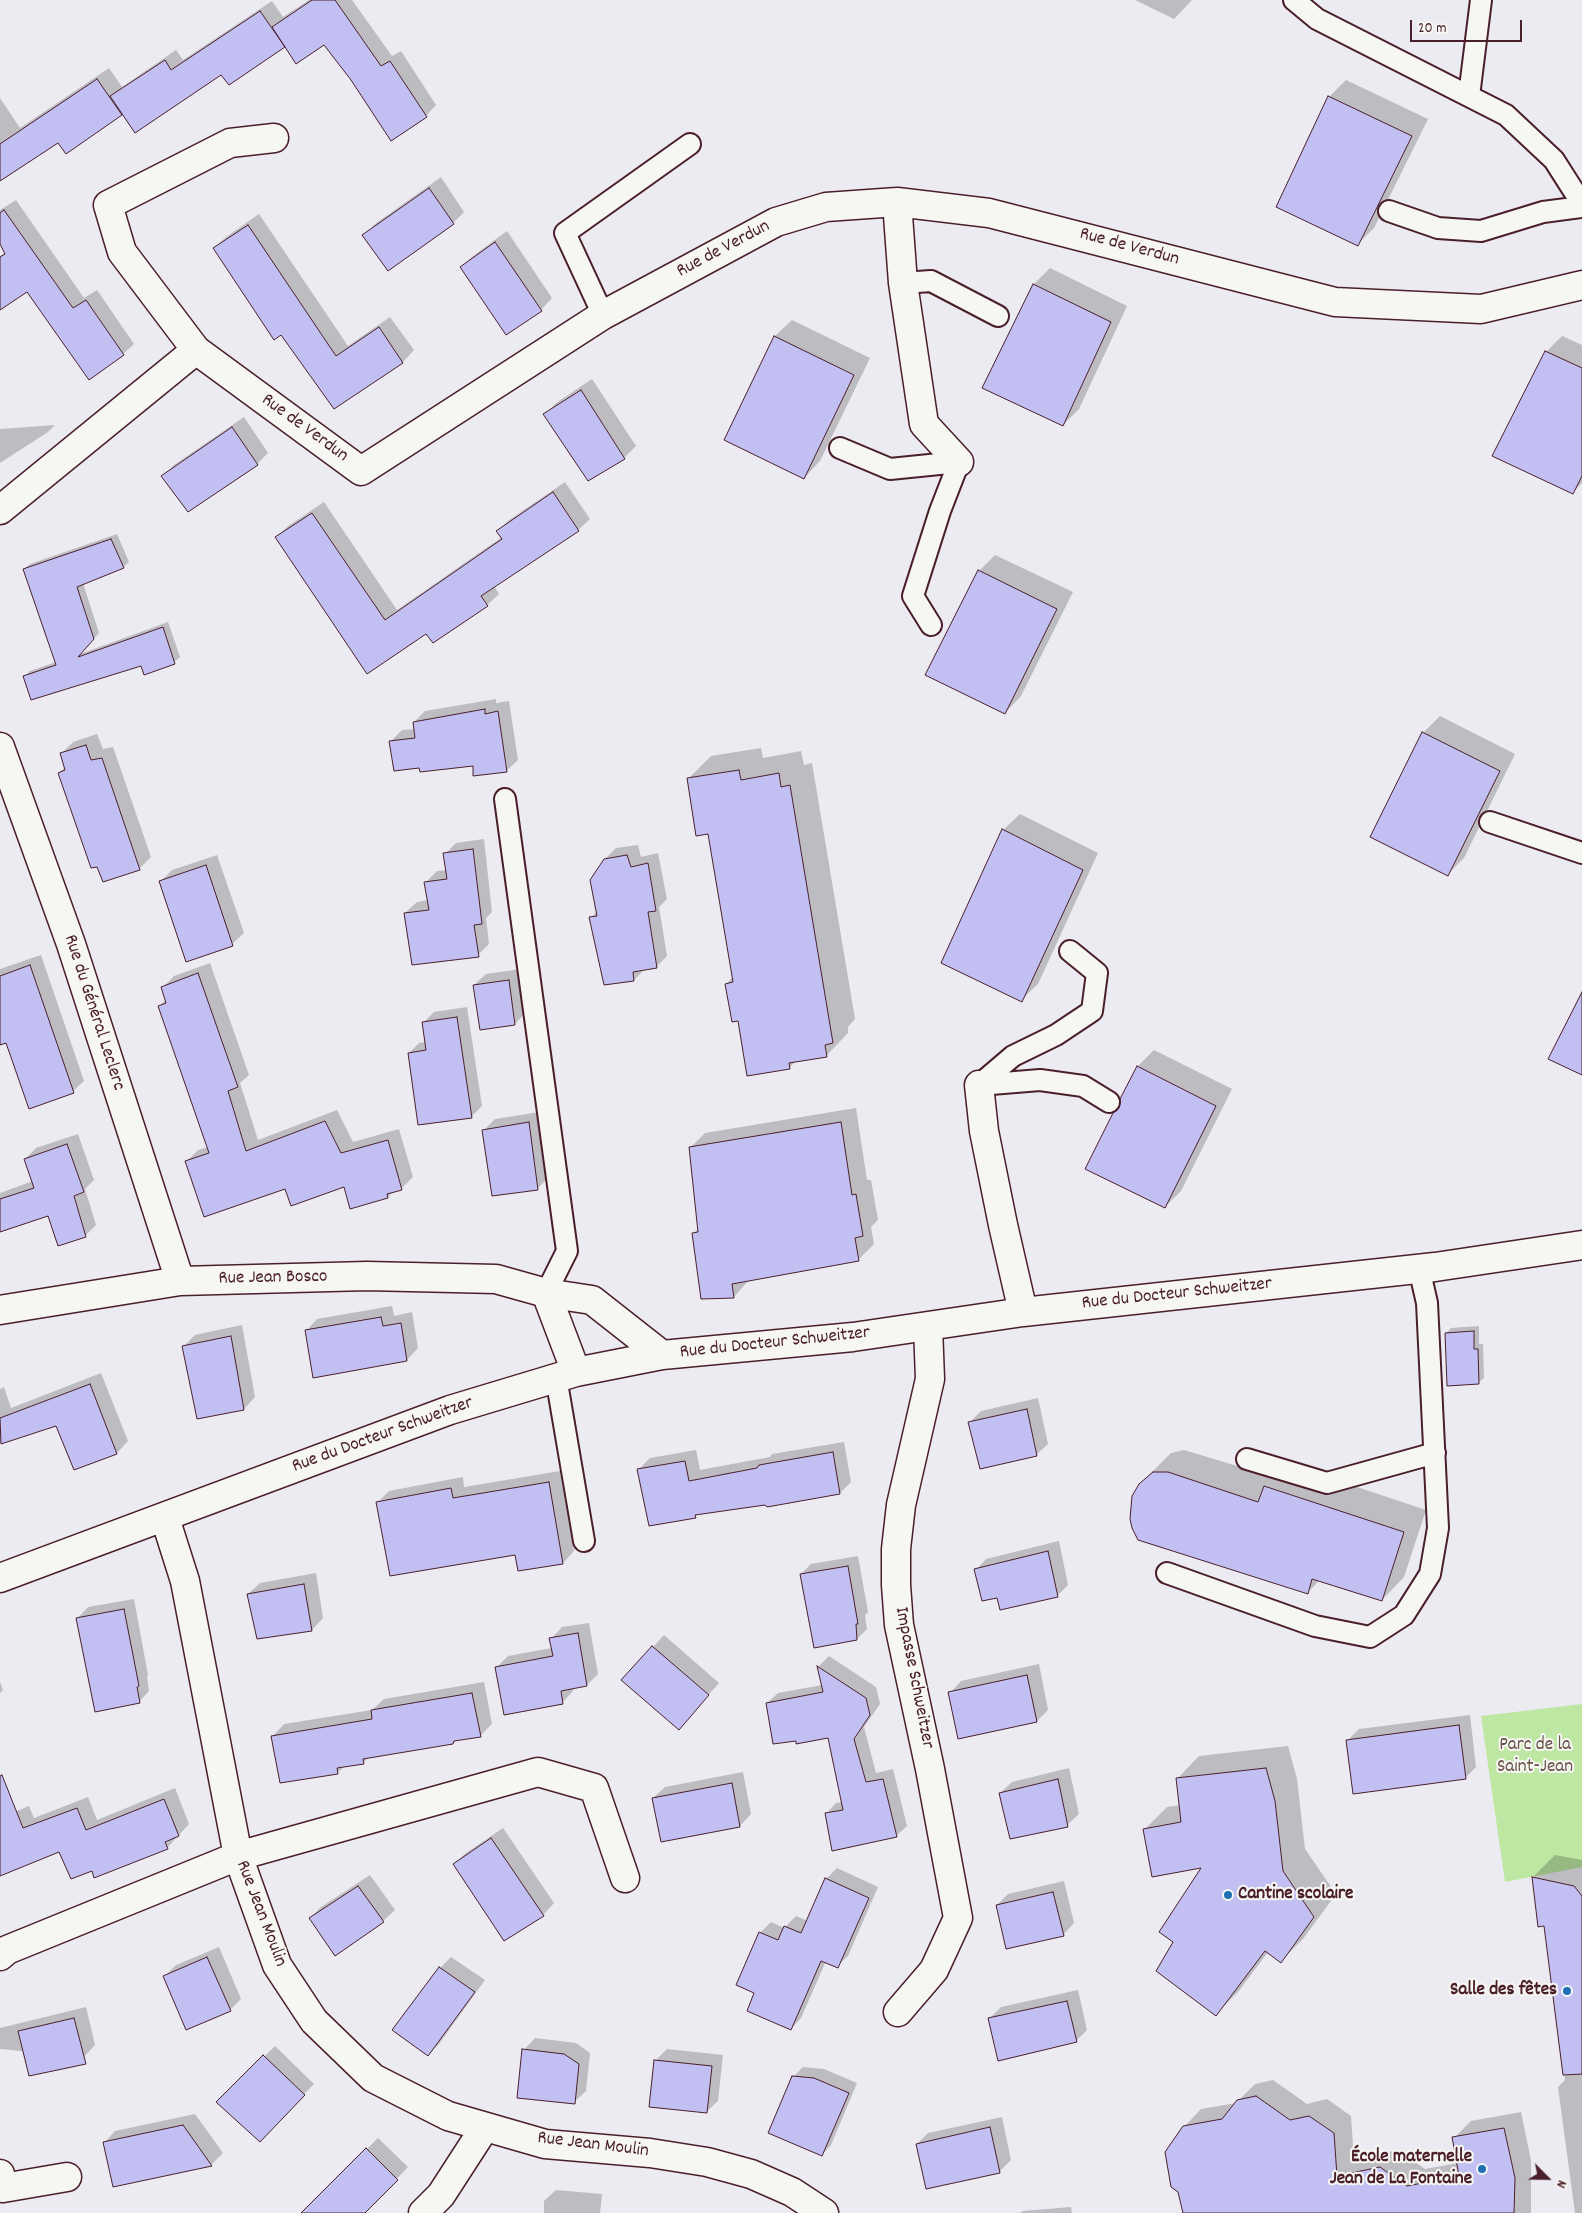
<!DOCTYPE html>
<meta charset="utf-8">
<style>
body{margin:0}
#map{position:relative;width:1582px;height:2213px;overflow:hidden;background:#ecebf2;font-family:Dekko,sans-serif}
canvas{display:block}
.north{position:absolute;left:1522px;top:2153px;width:50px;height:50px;-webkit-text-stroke:4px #f6f6f2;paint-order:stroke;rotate:113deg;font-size:14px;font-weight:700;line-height:20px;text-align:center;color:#4a1f2b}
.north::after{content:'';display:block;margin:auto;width:18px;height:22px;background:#4a1f2b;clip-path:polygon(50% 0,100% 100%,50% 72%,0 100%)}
.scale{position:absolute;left:1410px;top:20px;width:112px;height:22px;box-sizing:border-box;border:2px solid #4a1f2b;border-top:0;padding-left:6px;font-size:15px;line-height:18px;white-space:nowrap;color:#4a1f2b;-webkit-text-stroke:4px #f6f6f2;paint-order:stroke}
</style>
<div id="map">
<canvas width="1582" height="2213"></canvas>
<div class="north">N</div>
<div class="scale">20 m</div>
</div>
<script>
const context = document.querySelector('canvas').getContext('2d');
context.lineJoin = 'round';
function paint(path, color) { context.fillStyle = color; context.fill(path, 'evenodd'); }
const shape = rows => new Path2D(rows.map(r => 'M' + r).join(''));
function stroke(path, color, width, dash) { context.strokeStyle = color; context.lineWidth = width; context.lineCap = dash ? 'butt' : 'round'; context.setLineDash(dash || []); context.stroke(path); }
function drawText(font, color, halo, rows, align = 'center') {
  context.font = font + ' Dekko,sans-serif'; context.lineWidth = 4; context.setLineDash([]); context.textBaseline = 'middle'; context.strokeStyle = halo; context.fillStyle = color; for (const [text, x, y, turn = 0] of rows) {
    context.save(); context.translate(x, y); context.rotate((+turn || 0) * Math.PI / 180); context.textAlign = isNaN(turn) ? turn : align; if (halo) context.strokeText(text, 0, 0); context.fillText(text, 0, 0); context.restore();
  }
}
const green = shape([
 [1582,1704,1582,1867,1505,1882,1481,1716]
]);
const shadow = shape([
 [309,0,352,0,392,56,401,51,436,105,426,116,352,79,324,43,285,45,123,113,66,152,58,141,0,180,0,98,20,128,109,68,122,87,176,50,183,60,272,1,283,17],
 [1135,0,1192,0,1174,19],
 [1346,80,1428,119,1374,228,1358,244,1329,97],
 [441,177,464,212,453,223,364,236,375,224],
 [16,200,84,298,97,290,134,344,123,354,27,291,0,309,0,256,6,252,0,242,0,210],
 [259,214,348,346,390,317,414,350,403,362,335,407,281,333,214,248,226,237],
 [507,231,552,298,541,310,461,267,473,256],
 [1050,268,1127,306,1079,409,1063,425,984,388,1034,284],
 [792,320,870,358,820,461,804,478,726,439,775,336],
 [1562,336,1582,345,1582,483,1572,493,1546,352],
 [592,379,636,446,624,458,588,480,545,414,556,403],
 [244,417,268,453,257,464,163,476,174,465],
 [55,425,48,432,0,463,0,429],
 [565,482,590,519,578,530,494,586,499,594,487,605,433,642,427,632,368,672,277,537,288,526,324,502,397,610,502,537,498,531,509,520],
 [117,534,129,562,123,567,83,583,99,633,80,654,168,622,180,657,174,662,25,676,30,671,56,662,24,569,30,564],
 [995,555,1073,592,1021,696,1005,713,979,571],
 [496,699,496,703,509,701,518,760,506,771,474,765,390,742,402,730,415,729,414,722,425,711],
 [1440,716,1515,754,1464,858,1448,874,1371,836,1423,733],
 [97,734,103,749,113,747,151,857,139,869,59,773,65,767,61,754,73,742],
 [761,748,763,758,801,751,804,765,812,763,855,1019,848,1027,848,1033,826,1056,796,1061,789,1068,739,1020,726,984,733,977,709,833,688,779,711,756],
 [1020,814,1098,853,1038,984,1021,1000,1003,830],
 [484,839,492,912,486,918,489,944,478,955,405,913,417,902,428,900,426,882,437,871,447,870,445,854,456,843],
 [638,845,641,857,658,853,667,899,659,907,667,956,657,966,645,969,634,980,591,918,597,911,605,859,616,848],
 [217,855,244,933,232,944,160,882,172,870],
 [41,955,84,1081,73,1091,7,1041,0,1043,0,969],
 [210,963,249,1075,240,1083,258,1140,337,1110,353,1142,399,1129,413,1177,401,1189,394,1191,388,1197,345,1185,286,1187,186,1162,198,1150,208,1147,160,1006,166,999,162,988,174,976],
 [521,969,526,1012,515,1024,474,985,486,974],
 [467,1007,482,1106,471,1117,409,1053,419,1043,426,1042,423,1023,434,1012],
 [1154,1050,1232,1089,1181,1191,1165,1207,1121,1107,1121,1099,1138,1066],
 [856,1108,867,1180,871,1180,878,1220,871,1227,874,1244,858,1260,749,1280,734,1297,693,1234,699,1228,690,1148,705,1133],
 [540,1112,549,1177,537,1189,484,1130,495,1119],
 [78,1134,94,1180,85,1189,96,1225,85,1236,49,1215,0,1231,0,1193,33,1181,25,1159,36,1148],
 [392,1306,394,1316,412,1312,418,1348,407,1360,306,1331,317,1319],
 [242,1325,255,1397,244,1409,198,1417,184,1346,195,1335],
 [1479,1326,1479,1344,1483,1344,1484,1378,1478,1383,1446,1333,1451,1328],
 [101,1373,128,1441,117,1453,75,1469,57,1424,0,1443,0,1389,4,1387,11,1408],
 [1038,1398,1048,1444,1036,1455,970,1422,981,1411],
 [844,1442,851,1482,840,1493,699,1513,695,1517,639,1469,650,1458,696,1450,700,1470,770,1457,772,1454],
 [1184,1450,1274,1477,1288,1464,1426,1510,1404,1577,1382,1600,1320,1580,1308,1592,1140,1484,1171,1453],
 [560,1471,574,1551,563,1563,378,1502,389,1491,463,1477,464,1487],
 [1059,1541,1068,1585,1057,1596,998,1596,976,1570,986,1559],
 [858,1556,868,1612,865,1615,867,1629,857,1639,801,1574,811,1564],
 [316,1573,323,1618,312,1630,248,1594,260,1583],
 [134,1599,148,1675,147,1676,149,1691,139,1702,78,1618,88,1607],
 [589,1623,598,1674,587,1685,573,1687,573,1691,562,1703,497,1667,508,1656,552,1648,551,1639,562,1627],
 [664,1635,719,1683,679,1728,623,1680],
 [829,1656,876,1687,880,1704,864,1727,876,1773,893,1769,907,1826,896,1836,826,1814,836,1803,843,1802,829,1736,767,1703,778,1693,822,1685,819,1666],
 [1039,1664,1048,1710,1037,1721,950,1693,961,1681],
 [0,1682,3,1690,0,1693],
 [484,1682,492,1724,480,1736,457,1740,453,1743,369,1757,363,1763,345,1766,337,1773,273,1736,284,1724,372,1710,384,1699],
 [1470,1715,1476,1767,1465,1778,1348,1740,1359,1729],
 [1288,1746,1297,1779,1305,1849,1336,1894,1303,1939,1281,1961,1268,1952,1238,1992,1216,2014,1175,1942,1204,1866,1145,1829,1167,1807,1180,1805,1177,1779,1199,1756],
 [1069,1768,1079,1814,1067,1825,1000,1793,1012,1782],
 [743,1772,751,1814,740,1826,662,1841,653,1798,665,1787],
 [175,1788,189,1824,167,1848,93,1870,60,1850,0,1875,0,1818,29,1806,34,1818,88,1797,97,1820],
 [503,1828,554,1903,543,1915,454,1864,466,1853],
 [1555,1855,1582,1860,1582,2213,1575,2213,1558,2087,1565,2080,1545,1925,1533,1877],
 [837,1868,878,1887,848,1956,837,1966,826,1961,801,2018,791,2029,756,1993,760,1933,771,1922,784,1928,796,1916,808,1921,826,1879],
 [370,1875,395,1910,383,1921,310,1918,321,1907],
 [1064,1881,1074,1923,1063,1935,997,1905,1008,1894],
 [219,1947,241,1999,230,2010,165,1976,176,1965],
 [451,1957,485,1980,439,2044,428,2055,440,1968],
 [1078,1990,1087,2030,1076,2041,989,2019,1001,2007],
 [86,2007,95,2045,84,2057,0,2049,0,2028],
 [535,2038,576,2043,590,2053,586,2091,574,2102,524,2050],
 [275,2046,314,2084,270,2130,218,2102],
 [667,2049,723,2055,718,2101,706,2112,656,2060],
 [803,2067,824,2069,857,2083,831,2145,822,2155,793,2077],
 [1273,2080,1307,2104,1327,2099,1351,2116,1354,2160,1398,2150,1425,2169,1458,2163,1454,2138,1471,2121,1521,2112,1531,2160,1531,2213,1185,2213,1184,2127,1201,2109,1236,2103,1255,2084],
 [195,2114,223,2153,212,2164,114,2186,104,2143,115,2131],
 [1002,2117,1011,2160,1000,2171,927,2187,917,2144,928,2133],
 [378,2138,408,2167,364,2213,327,2213,315,2201],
 [556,2190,602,2194,600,2213,544,2213,544,2201],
 [1071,2207,1072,2213,1020,2213,1023,2211]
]);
const building = shape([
 [312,0,335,0,381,66,390,61,427,117,391,141,351,80,324,45,296,64,272,27,312,0],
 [260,11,285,47,229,85,221,75,135,133,110,96,165,60,171,70,260,11],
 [97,79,122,115,66,154,58,143,0,181,0,144,97,79],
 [1328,96,1412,136,1358,246,1276,207,1328,96],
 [429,188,454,224,388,271,362,235,429,188],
 [4,210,73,308,86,300,124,355,89,380,27,292,0,310,0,257,5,254,0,244,0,213,4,210],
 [248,225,336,356,379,327,403,363,334,409,281,335,274,340,213,248,248,225],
 [495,242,542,311,506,335,460,267,495,242],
 [1033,284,1111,322,1063,426,982,388,1033,284],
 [774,336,854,375,804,479,724,440,774,336],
 [1545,351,1582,368,1582,476,1573,494,1492,456,1545,351],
 [581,390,625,459,588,481,543,414,581,390],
 [232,427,258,465,188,512,161,476,232,427],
 [553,492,579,531,481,596,488,606,433,643,426,634,367,674,275,537,312,513,385,620,502,539,496,531,553,492],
 [111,539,124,568,77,587,94,639,78,657,163,627,175,664,144,675,141,666,31,700,23,676,56,665,23,569,111,539],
 [978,570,1057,609,1005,714,925,675,978,570],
 [485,709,485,714,498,711,507,772,473,776,473,766,420,772,419,768,394,771,389,741,415,738,413,722,485,709],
 [1422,732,1500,771,1448,876,1370,837,1422,732],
 [86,745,91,760,102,758,140,870,103,882,97,867,91,868,58,773,65,770,60,753,86,745],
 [739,770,741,780,779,773,781,787,790,785,833,1043,825,1045,827,1057,789,1063,790,1069,747,1076,738,1021,732,1022,725,984,733,982,708,834,696,836,687,778,739,770],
 [1002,829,1083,870,1022,1002,941,963,1002,829],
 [473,849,482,924,474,925,479,957,412,965,404,913,429,910,424,882,447,879,443,853,473,849],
 [627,855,631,867,648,863,656,911,648,912,657,968,633,972,634,981,604,985,589,917,597,916,590,880,604,859,627,855],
 [206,865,233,946,186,962,159,881,206,865],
 [30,965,74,1093,29,1109,6,1043,0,1045,0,976,30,965],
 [198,973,238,1087,228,1091,246,1151,325,1121,341,1153,388,1140,402,1190,387,1194,388,1198,350,1209,344,1187,291,1206,285,1189,204,1217,185,1161,209,1153,158,1006,166,1003,161,987,198,973],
 [509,980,515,1025,480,1030,473,985,509,980],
 [1582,992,1582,1075,1548,1059,1582,992],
 [457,1017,472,1118,418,1125,408,1053,426,1050,422,1022,457,1017],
 [1137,1066,1216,1106,1165,1208,1085,1169,1113,1113,1119,1108,1120,1099,1137,1066],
 [529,1122,538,1190,492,1196,482,1130,529,1122],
 [841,1122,852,1195,856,1194,863,1236,855,1238,859,1261,732,1284,734,1298,701,1299,692,1233,698,1232,689,1147,841,1122],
 [67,1144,84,1192,74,1196,86,1237,58,1246,48,1216,0,1232,0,1199,34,1188,24,1159,67,1144],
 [381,1317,383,1326,401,1323,407,1361,313,1378,305,1330,381,1317],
 [1474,1331,1474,1349,1478,1349,1479,1384,1447,1386,1445,1333,1474,1331],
 [231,1336,244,1410,197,1419,182,1346,231,1336],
 [90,1384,117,1454,74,1470,56,1426,1,1444,0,1418,90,1384],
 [1027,1409,1037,1456,980,1469,968,1422,1027,1409],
 [833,1452,840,1494,767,1507,765,1505,695,1515,696,1518,649,1526,637,1469,685,1461,689,1481,757,1468,759,1465,833,1452],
 [1153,1472,1168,1472,1258,1502,1264,1486,1404,1532,1382,1601,1312,1579,1308,1594,1138,1540,1132,1528,1130,1519,1132,1496,1139,1484,1153,1472],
 [549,1482,563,1564,518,1571,515,1555,390,1576,376,1502,451,1488,453,1498,549,1482],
 [1048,1551,1058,1597,1000,1610,997,1598,982,1601,974,1569,1048,1551],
 [848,1566,858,1624,856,1624,857,1640,814,1648,800,1574,848,1566],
 [304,1584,312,1631,257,1639,247,1594,304,1584],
 [124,1609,139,1686,137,1687,140,1703,95,1712,76,1618,124,1609],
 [578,1633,587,1686,561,1691,563,1704,504,1715,495,1667,553,1656,549,1638,578,1633],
 [652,1646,709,1695,679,1730,621,1680,652,1646],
 [817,1666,866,1698,870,1715,854,1739,866,1782,883,1779,897,1837,832,1851,825,1813,843,1810,828,1738,796,1744,796,1741,773,1744,766,1703,823,1692,817,1666],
 [1027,1675,1037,1722,958,1739,948,1692,1027,1675],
 [472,1693,481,1737,454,1741,453,1744,363,1759,364,1764,337,1768,338,1774,280,1783,271,1736,372,1719,371,1710,472,1693],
 [1459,1725,1466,1779,1353,1794,1346,1740,1459,1725],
 [1266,1768,1275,1801,1283,1871,1314,1917,1281,1963,1265,1951,1216,2016,1156,1971,1173,1942,1159,1932,1201,1868,1152,1877,1143,1829,1181,1822,1176,1778,1266,1768],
 [2,1775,23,1828,77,1808,86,1830,164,1799,179,1836,165,1842,168,1849,94,1878,92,1871,71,1879,59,1852,0,1876,0,1776,2,1775],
 [1058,1779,1068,1827,1010,1839,999,1793,1058,1779],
 [732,1783,740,1827,661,1842,652,1798,732,1783],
 [491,1838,544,1916,504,1941,453,1864,491,1838],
 [1532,1877,1574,1886,1582,1896,1582,2074,1563,2075,1544,1926,1538,1927,1532,1877],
 [825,1878,869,1898,838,1968,821,1961,791,2030,747,2011,754,1993,736,1985,759,1932,778,1940,784,1926,801,1933,825,1878],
 [358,1886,384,1922,335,1956,309,1918,358,1886],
 [1053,1892,1064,1936,1006,1949,996,1905,1053,1892],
 [207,1957,231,2011,186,2030,163,1976,207,1957],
 [439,1967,475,1992,428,2056,392,2030,439,1967],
 [1067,2001,1077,2042,998,2061,988,2018,1067,2001],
 [74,2018,86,2064,29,2076,18,2031,74,2018],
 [522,2049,564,2054,579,2064,575,2104,517,2098,522,2049],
 [263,2055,305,2095,260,2142,216,2102,263,2055],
 [654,2060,712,2066,707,2113,649,2107,654,2060],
 [792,2076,814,2078,849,2093,822,2156,768,2133,792,2076],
 [1256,2096,1290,2120,1309,2116,1334,2133,1337,2176,1380,2167,1407,2186,1459,2176,1452,2137,1504,2128,1515,2178,1514,2213,1183,2213,1178,2192,1171,2187,1165,2152,1183,2126,1222,2119,1237,2100,1256,2096],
 [183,2125,212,2166,113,2187,103,2142,183,2125],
 [990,2127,1000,2173,926,2189,916,2144,990,2127],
 [366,2148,398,2180,365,2213,301,2213,366,2148]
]);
const lane = shape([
 [1294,0,1317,19,1506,115,1554,160,1582,204],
 [1469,96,1481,0],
 [1389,211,1438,228,1481,231,1543,212,1582,207],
 [903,283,931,281,998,316],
 [603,315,565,233,690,144],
 [840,448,890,469,959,462,940,511,913,596,931,625],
 [505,799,567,1251,546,1293],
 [1490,822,1582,853],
 [979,1085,1013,1056,1056,1035,1092,1011,1097,973,1070,951],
 [979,1085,1040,1080,1083,1086,1109,1102],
 [556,1377,584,1541],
 [1247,1459,1327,1483,1435,1453],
 [1167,1573,1315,1626,1370,1637,1404,1615,1430,1574,1438,1528,1427,1303,1419,1268]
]);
const street = shape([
 [897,202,903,283,924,424,959,462],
 [196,350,122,252,108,205,230,143,274,138],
 [0,510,196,350,361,471,603,315,776,222,826,207,897,202,989,213,1335,302,1481,309,1582,285],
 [0,747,71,944,180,1281],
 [979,1085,984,1131,1003,1225,1023,1312],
 [546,1293,576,1372],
 [0,1310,180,1281,367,1276,496,1279,546,1293,592,1300,662,1355],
 [165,1518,185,1581,238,1856,277,1965,314,2021,373,2078,448,2116,545,2144,650,2153,707,2162,751,2174,792,2192,824,2213],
 [0,1578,450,1410,576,1372,662,1355,853,1337,1023,1312,1435,1267,1582,1245],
 [0,1956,7,1950,238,1856,538,1772,594,1788,625,1878],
 [898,2012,934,1970,958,1918,930,1769,899,1625,896,1585,896,1549,901,1505,930,1379,928,1327],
 [0,2174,3,2188,67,2177],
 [423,2213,441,2195,485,2127]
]);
const markers = [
 [1228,1895,5,"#1f6fb2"],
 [1567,1991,5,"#1f6fb2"],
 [1482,2169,5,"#1f6fb2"]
];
const streetNames = [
 ["Rue de Verdun",1129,248,15],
 ["Rue de Verdun",724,250,-28],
 ["Rue de Verdun",304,429,36],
 ["Rue du Général Leclerc",93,1013,72],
 ["Rue Jean Bosco",273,1279,-1],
 ["Rue du Docteur Schweitzer",1177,1295,-6],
 ["Rue du Docteur Schweitzer",775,1344,-6],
 ["Rue du Docteur Schweitzer",383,1436,-20],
 ["Impasse Schweitzer",913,1678,79],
 ["Rue Jean Moulin",260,1914,69],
 ["Rue Jean Moulin",593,2146,7]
];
const parkNames = [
 ["Parc de la",1535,1746],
 ["Saint-Jean",1535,1768]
];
const poiNames = [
 ["Cantine scolaire",1238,1895,"left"],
 ["Salle des fêtes",1557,1991],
 ["École maternelle",1472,2158],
 ["Jean de La Fontaine",1472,2180]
];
paint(green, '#bee7a3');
paint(shadow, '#0003');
paint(building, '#c2c0f3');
stroke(building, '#4a1f2b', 1);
stroke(lane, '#4a1f2b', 24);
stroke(street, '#4a1f2b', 31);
stroke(lane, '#f6f6f2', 20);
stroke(street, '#f6f6f2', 28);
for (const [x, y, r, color] of markers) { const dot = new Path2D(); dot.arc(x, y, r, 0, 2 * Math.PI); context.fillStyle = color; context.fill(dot); stroke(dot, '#f6f6f2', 2); }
drawText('19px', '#4a1f2b', '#f6f6f2', streetNames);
drawText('19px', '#675149', '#f6f6f2', parkNames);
drawText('bold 19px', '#4a1f2b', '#f6f6f2', poiNames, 'right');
</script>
